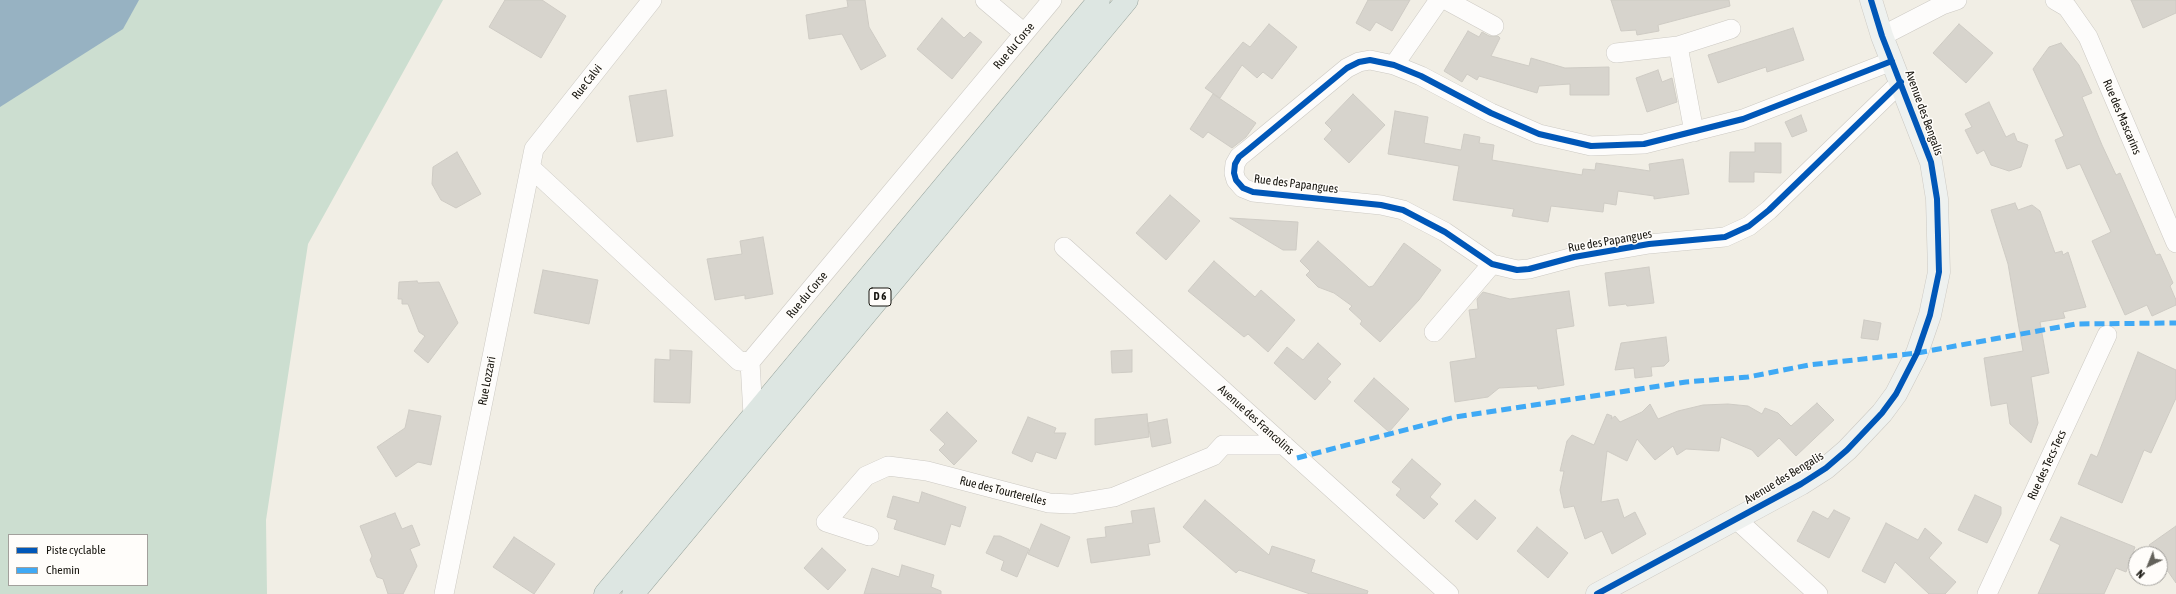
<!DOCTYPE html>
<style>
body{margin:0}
#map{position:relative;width:2176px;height:594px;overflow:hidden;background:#f1eee5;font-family:"Asap Condensed",sans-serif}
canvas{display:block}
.legend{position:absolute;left:8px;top:534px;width:140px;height:52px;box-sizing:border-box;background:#fffdfa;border:1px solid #a2a09c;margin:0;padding:5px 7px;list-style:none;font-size:12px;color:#17150f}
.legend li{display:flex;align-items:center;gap:8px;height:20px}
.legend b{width:20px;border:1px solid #a2a09c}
.north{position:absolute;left:2128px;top:546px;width:40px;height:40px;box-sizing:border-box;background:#fffdfa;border:1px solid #a2a09c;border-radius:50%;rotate:223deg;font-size:11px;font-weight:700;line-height:16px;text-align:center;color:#17150f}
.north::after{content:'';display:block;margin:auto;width:14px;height:18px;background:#63615a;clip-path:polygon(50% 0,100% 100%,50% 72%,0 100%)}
</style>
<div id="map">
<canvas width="2176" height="594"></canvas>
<ul class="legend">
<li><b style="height:5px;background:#0057b8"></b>Piste cyclable</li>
<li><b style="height:5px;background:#3fa9f5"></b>Chemin</li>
</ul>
<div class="north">N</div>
</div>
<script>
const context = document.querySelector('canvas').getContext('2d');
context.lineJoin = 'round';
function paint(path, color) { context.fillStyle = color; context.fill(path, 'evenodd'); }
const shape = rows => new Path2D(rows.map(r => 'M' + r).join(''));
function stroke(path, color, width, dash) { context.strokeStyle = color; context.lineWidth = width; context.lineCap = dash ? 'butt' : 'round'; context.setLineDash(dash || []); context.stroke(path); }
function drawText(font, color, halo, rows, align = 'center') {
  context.font = font + ' "Asap Condensed",sans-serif'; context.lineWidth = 3; context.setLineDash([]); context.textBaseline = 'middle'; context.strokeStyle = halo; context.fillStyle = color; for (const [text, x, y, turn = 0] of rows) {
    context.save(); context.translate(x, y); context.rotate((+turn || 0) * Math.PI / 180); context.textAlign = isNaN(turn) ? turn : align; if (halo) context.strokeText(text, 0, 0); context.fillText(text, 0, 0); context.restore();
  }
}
const green = shape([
 [0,0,443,0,308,244,266,520,267,594,0,594],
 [9,535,147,535,147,585,9,585]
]);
const water = shape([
 [0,0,139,0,123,29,0,107]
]);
const building = shape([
 [505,0,542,0,566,16,541,58,489,27,505,0],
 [847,0,865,0,869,27,886,56,861,70,842,34,809,39,806,15,848,7,847,0],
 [1368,0,1410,0,1392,31,1376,22,1370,31,1356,23,1368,0],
 [1611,0,1729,0,1730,6,1658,25,1659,31,1637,35,1636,30,1621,31,1611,0],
 [2131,0,2176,0,2176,13,2143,28,2131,0],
 [942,18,964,38,970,32,982,42,952,79,917,49,942,18],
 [1269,24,1297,47,1272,79,1263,72,1257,78,1242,65,1220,98,1205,88,1243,42,1250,47,1269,24],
 [1959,24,1993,53,1966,83,1933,53,1959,24],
 [1793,28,1804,60,1767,72,1766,67,1718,83,1708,55,1793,28],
 [1468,31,1479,37,1482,32,1489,36,1498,36,1500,38,1491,56,1529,66,1531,58,1565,68,1609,67,1609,95,1570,95,1570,84,1539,86,1537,93,1479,76,1477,80,1467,74,1462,82,1444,71,1468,31],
 [2061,43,2079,65,2092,93,2082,97,2102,145,2116,175,2120,173,2156,255,2160,254,2173,283,2170,286,2176,300,2176,305,2152,316,2147,305,2125,315,2092,241,2111,232,2080,164,2067,169,2055,140,2064,136,2033,69,2049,47,2061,43],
 [1658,70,1662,82,1672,78,1677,102,1647,112,1636,78,1658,70],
 [666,90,673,136,637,142,629,96,666,90],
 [1213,94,1256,123,1246,137,1232,148,1208,132,1203,138,1190,129,1213,94],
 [1353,94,1385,125,1349,163,1324,139,1332,130,1325,123,1353,94],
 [1989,102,2006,137,2014,133,2017,141,2028,145,2021,167,2009,171,1991,165,1984,150,1977,154,1965,130,1972,127,1965,114,1989,102],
 [1395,111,1428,117,1424,143,1461,150,1464,134,1480,137,1479,143,1494,145,1492,160,1582,175,1583,169,1595,170,1596,163,1650,171,1649,164,1683,159,1689,194,1654,199,1654,196,1618,191,1616,205,1604,203,1603,212,1551,206,1548,222,1512,216,1514,209,1453,200,1459,166,1388,154,1395,111],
 [1801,115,1807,131,1792,137,1785,122,1801,115],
 [1755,143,1781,143,1781,173,1754,172,1754,182,1729,182,1730,152,1755,152,1755,143],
 [457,152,481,194,456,208,441,200,432,184,433,167,457,152],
 [1170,195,1200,221,1166,260,1136,233,1170,195],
 [2015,203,2018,210,2032,205,2040,211,2055,253,2062,251,2063,255,2068,252,2086,307,2063,312,2065,318,2040,322,2049,373,2031,377,2038,423,2031,443,2010,424,2007,403,1991,406,1984,358,2023,351,2008,264,1991,210,2015,203],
 [1230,218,1298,222,1296,250,1283,250,1230,218],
 [763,237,773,294,745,299,745,295,715,300,707,259,742,254,740,241,763,237],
 [1318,241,1369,287,1373,286,1404,243,1441,270,1419,300,1380,342,1360,324,1362,321,1349,309,1352,306,1334,293,1318,287,1306,275,1310,271,1300,261,1318,241],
 [1214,261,1255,297,1261,290,1295,320,1268,352,1248,334,1244,337,1188,291,1214,261],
 [1649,267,1654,303,1627,306,1626,304,1609,306,1605,273,1649,267],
 [543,270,598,280,589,324,534,313,543,270],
 [417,281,418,283,439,282,458,323,428,363,414,351,425,336,419,332,408,304,402,304,402,299,398,299,399,282,417,281],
 [1569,291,1574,326,1556,329,1564,385,1538,389,1537,386,1499,388,1488,397,1455,402,1450,362,1476,358,1469,310,1478,309,1477,299,1483,292,1510,299,1569,291],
 [1864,320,1881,323,1878,340,1861,338,1864,320],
 [1666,337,1669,361,1664,366,1651,367,1652,376,1635,378,1634,368,1615,370,1621,343,1666,337],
 [1318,343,1341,364,1327,379,1331,382,1315,400,1274,363,1287,347,1303,360,1318,343],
 [670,350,692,351,690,403,654,402,655,359,670,360,670,350],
 [1132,350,1132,372,1112,373,1111,351,1132,350],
 [2138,352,2176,370,2176,398,2151,453,2144,450,2122,503,2078,484,2091,454,2097,457,2138,352],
 [1374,378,1409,409,1389,432,1354,401,1374,378],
 [1817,403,1834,420,1796,456,1779,438,1758,457,1752,450,1721,437,1719,451,1686,449,1677,455,1673,446,1655,460,1637,439,1627,461,1607,451,1601,502,1618,499,1624,518,1635,512,1646,534,1612,554,1602,531,1585,539,1574,506,1564,508,1560,490,1564,471,1560,471,1567,441,1572,435,1594,445,1607,414,1612,416,1611,419,1615,416,1620,422,1642,412,1650,404,1658,419,1678,411,1703,405,1728,404,1748,406,1762,414,1765,408,1778,413,1791,426,1817,403],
 [409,410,441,416,431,465,418,462,396,477,377,447,405,428,409,410],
 [947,412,977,441,954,465,939,450,945,444,930,430,947,412],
 [1147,414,1149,437,1095,445,1095,419,1147,414],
 [1028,417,1056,428,1054,433,1066,433,1056,459,1036,452,1032,462,1012,453,1028,417],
 [1167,419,1171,443,1152,447,1148,423,1167,419],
 [1412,459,1441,484,1430,497,1438,504,1424,519,1396,495,1401,489,1392,482,1412,459],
 [922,492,966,507,960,527,951,524,945,545,894,529,897,520,887,517,893,496,919,503,922,492],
 [1975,495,2001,507,2001,514,1987,543,1958,530,1975,495],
 [1205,500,1269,555,1272,546,1315,560,1311,572,1368,591,1367,594,1310,594,1239,570,1236,573,1183,527,1205,500],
 [1475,500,1496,518,1477,540,1455,521,1475,500],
 [1154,508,1160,542,1148,544,1150,555,1091,563,1087,539,1106,537,1105,527,1133,523,1131,511,1154,508],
 [1834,510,1850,518,1829,558,1797,541,1813,511,1828,519,1834,510],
 [395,513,402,529,412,525,420,545,410,549,417,566,403,594,388,594,383,579,377,577,370,560,372,556,360,526,395,513],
 [2061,517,2135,547,2126,572,2116,568,2104,594,2038,594,2060,545,2050,540,2061,517],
 [1886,523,1918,540,1925,528,1942,543,1929,558,1956,582,1945,594,1929,594,1895,562,1885,583,1862,571,1886,523],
 [1041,524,1070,537,1058,567,1028,554,1041,524],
 [2176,526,2176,583,2160,560,2160,554,2156,554,2149,545,2176,526],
 [1537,527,1568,553,1548,578,1517,551,1537,527],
 [994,536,1000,536,1029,549,1017,577,1001,570,1004,561,986,553,994,536],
 [514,537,555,564,534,594,493,567,514,537],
 [822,548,846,570,828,590,804,568,822,548],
 [902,565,934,575,931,587,941,591,941,594,864,594,872,568,899,577,902,565]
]);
const street = shape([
 [985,0,1024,33],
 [1446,0,1494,26],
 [2055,0,2067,7,2088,37,2176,243],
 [1882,36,1942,5,1957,0],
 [1678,46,1731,29],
 [1616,53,1678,46,1694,132],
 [1892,61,1743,119,1644,144,1591,146,1539,134,1491,113,1421,76,1394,65,1370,60,1359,62,1347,68,1249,149,1239,157,1235,164,1234,173,1236,180,1243,188,1253,192,1381,205,1403,210,1445,232,1492,264,1517,270,1529,269,1574,257,1649,244,1725,237,1749,226,1769,210,1901,82],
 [1394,65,1439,0],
 [530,167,739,361,750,362,1052,0],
 [1064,247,1449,594],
 [1434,332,1492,264],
 [750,362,753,415],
 [1736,519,1818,594],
 [869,536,826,522,866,476,888,466,927,471,1049,503,1072,504,1114,497,1213,456,1223,445,1284,445],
 [444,594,534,149,652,0],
 [1987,594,2107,335]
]);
const secondary = shape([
 [1597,594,1801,484,1826,468,1847,450,1882,413,1896,394,1917,353,1930,315,1939,272,1937,199,1931,162,1882,36,1871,0]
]);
const primary = shape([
 [605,594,1099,0],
 [633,594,1127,0]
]);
const quiet = shape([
 [1297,458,1455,417,1686,382,1748,377,1809,365,1917,353,2076,324,2176,323]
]);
const cycleway = shape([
 [1892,61,1743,119,1644,144,1591,146,1539,134,1491,113,1421,76,1394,65,1370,60,1359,62,1347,68,1249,149,1239,157,1235,164,1234,173,1236,180,1243,188,1253,192,1381,205,1403,210,1445,232,1492,264,1517,270,1529,269,1574,257,1649,244,1725,237,1749,226,1769,210,1901,82],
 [1597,594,1801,484,1826,468,1847,450,1882,413,1896,394,1917,353,1930,315,1939,272,1937,199,1931,162,1882,36,1871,0]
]);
const shields = [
 [880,297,22]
];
const shieldNames = [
 ["D 6",880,297]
];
const streetNames = [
 ["Rue du Corse",1014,46,-50],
 ["Rue Calvi",587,82,-52],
 ["Avenue des Bengalis",1924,113,70],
 ["Rue des Mascarins",2122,117,67],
 ["Rue des Papangues",1296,184,7],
 ["Rue des Papangues",1610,241,-10],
 ["Rue du Corse",807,295,-50],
 ["Rue Lozzari",487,381,-79],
 ["Avenue des Francolins",1256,420,42],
 ["Rue des Tecs-Tecs",2047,465,-65],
 ["Avenue des Bengalis",1784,478,-31],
 ["Rue des Tourterelles",1003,491,14]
];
paint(green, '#ccded0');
paint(water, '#97b2c2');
paint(building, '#d7d4cd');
stroke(building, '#cecbc4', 1);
stroke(street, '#ccc9c3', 20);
stroke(secondary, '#ccc9c3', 23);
stroke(primary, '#95a29b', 23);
stroke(street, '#fdfcfb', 19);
stroke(secondary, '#eef1ef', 22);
stroke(primary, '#dde6e2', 22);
stroke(quiet, '#3fa9f5', 5, [10, 5]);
stroke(cycleway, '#0057b8', 6);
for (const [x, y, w] of shields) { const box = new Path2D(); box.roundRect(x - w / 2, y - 9, w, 18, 3); context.fillStyle = '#fffdfa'; context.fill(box); stroke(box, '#17150f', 1); }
drawText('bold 11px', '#17150f', null, shieldNames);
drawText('12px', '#17150f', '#fffdfa', streetNames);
</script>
